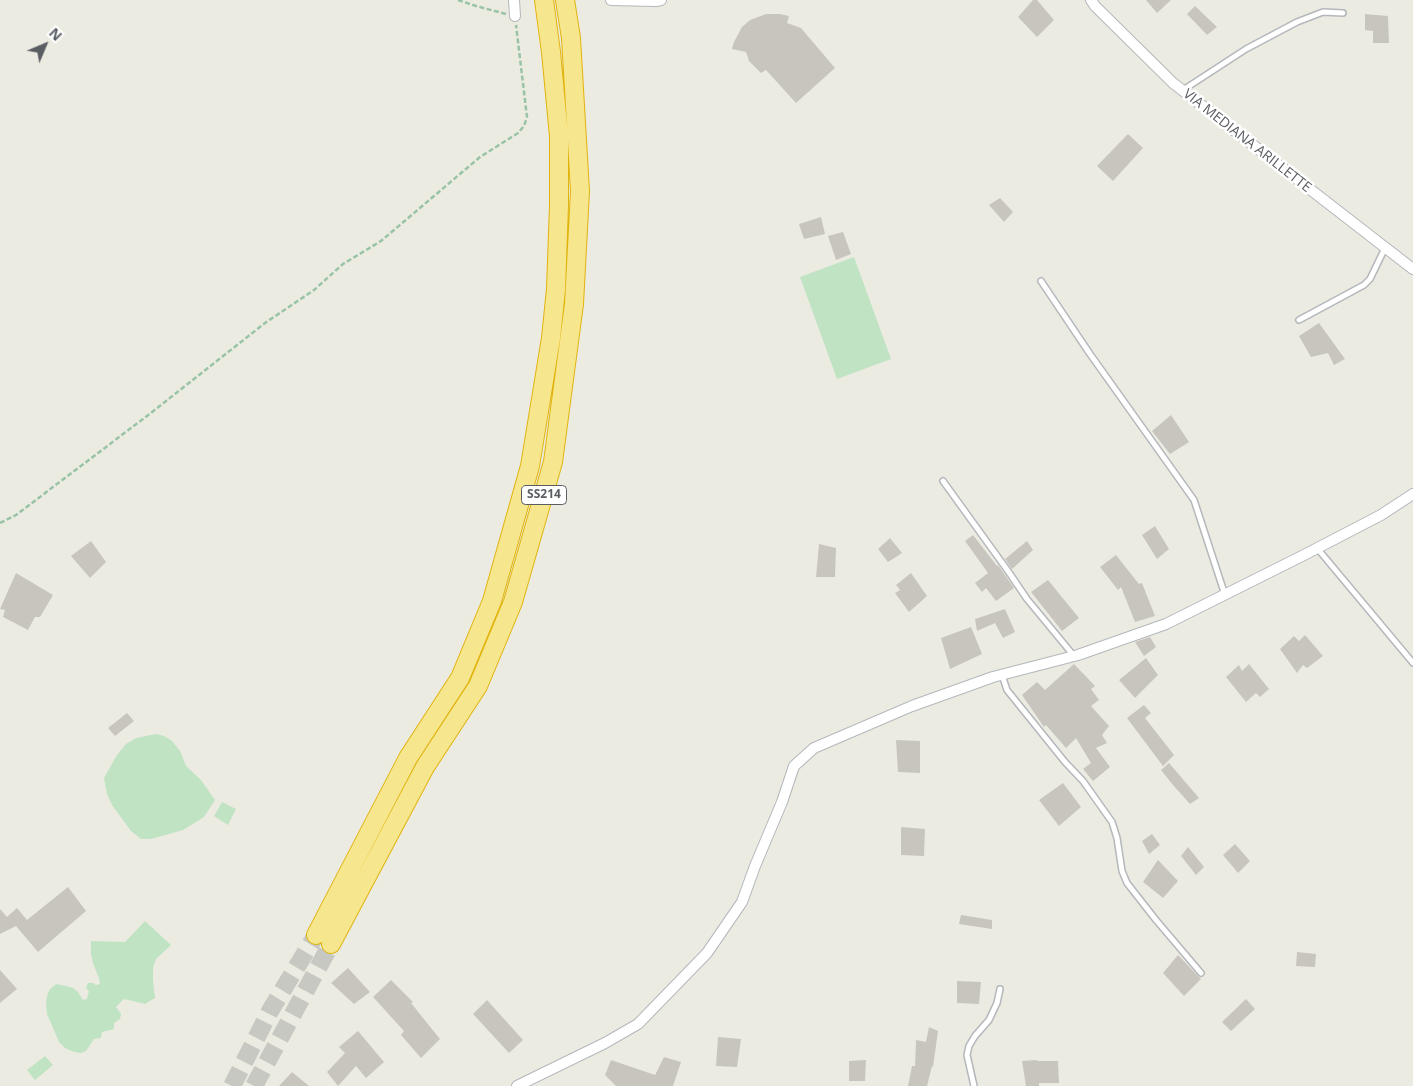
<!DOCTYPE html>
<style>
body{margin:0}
#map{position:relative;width:1413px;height:1086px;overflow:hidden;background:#ecebe2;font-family:"Open Sans",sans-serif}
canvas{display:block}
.north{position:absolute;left:20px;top:20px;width:50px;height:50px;-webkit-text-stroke:4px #fff;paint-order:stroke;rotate:45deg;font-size:14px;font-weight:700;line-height:20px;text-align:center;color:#5a5d62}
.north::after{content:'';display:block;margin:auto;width:18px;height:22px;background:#5a5d62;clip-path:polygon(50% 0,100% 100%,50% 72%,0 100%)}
</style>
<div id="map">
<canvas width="1413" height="1086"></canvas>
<div class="north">N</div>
</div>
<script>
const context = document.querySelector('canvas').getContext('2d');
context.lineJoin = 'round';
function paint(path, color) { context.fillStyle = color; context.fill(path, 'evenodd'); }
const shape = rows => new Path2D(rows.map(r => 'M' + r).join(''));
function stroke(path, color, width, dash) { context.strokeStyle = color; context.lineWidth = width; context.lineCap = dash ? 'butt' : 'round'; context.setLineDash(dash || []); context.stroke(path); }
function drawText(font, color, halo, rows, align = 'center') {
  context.font = font + ' "Open Sans",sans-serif'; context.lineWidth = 5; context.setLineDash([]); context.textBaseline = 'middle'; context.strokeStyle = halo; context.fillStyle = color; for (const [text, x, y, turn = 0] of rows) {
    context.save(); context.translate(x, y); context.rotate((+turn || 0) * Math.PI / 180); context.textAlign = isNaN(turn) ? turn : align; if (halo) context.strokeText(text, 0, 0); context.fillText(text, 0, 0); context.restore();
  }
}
const green = shape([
 [854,257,891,359,837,379,800,277],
 [156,734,164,736,172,741,180,751,186,766,201,780,215,800,204,817,183,830,151,839,141,839,131,831,112,805,107,794,104,778,117,755,126,744,136,738],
 [222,802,236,809,228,825,214,816],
 [145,921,171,945,156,959,153,968,153,980,155,998,145,1004,124,999,116,1007,121,1014,120,1019,114,1023,114,1029,102,1032,101,1038,94,1039,86,1051,81,1053,74,1052,65,1048,59,1042,47,1014,46,1004,47,996,50,989,56,984,66,986,73,988,78,992,83,1000,87,999,89,991,86,988,88,983,93,983,96,985,100,984,99,978,93,963,91,954,91,941,125,942],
 [45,1056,53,1065,35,1080,27,1070]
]);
const building = shape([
 [1033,0,1037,0,1054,20,1037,37,1018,17],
 [1146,0,1171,0,1157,13],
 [1195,6,1217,27,1207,35,1187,14],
 [766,14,780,14,789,16,787,23,801,28,835,68,796,103,766,70,761,73,749,61,746,52,732,49,734,42,742,27,750,20],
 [1365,14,1388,16,1389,43,1373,43,1373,31,1365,30],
 [1128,134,1143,148,1113,181,1097,166],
 [1000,198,1013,212,1004,222,989,205],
 [821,217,825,234,804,239,799,224],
 [843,232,851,254,836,260,828,236],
 [1319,323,1345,359,1334,365,1328,353,1311,357,1299,336],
 [1171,415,1189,442,1170,454,1152,431],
 [1155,526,1169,549,1157,559,1142,535],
 [973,535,997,566,998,565,1014,588,996,601,986,588,982,592,975,583,988,573,965,541],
 [890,538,902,553,888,562,878,549],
 [91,541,106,562,90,578,71,556],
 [1027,541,1033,550,1012,569,1005,559],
 [819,544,836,548,835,577,816,577],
 [1116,555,1139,584,1142,583,1155,616,1135,622,1121,587,1118,590,1100,567],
 [16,573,53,595,40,617,35,617,28,630,3,617,5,610,0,609],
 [911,573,927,596,909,612,895,593,900,590,896,585],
 [1048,580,1079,618,1062,631,1031,592],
 [1005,609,1015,632,1003,638,995,623,977,631,975,619],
 [971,627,982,654,950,669,941,638],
 [1305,635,1323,656,1307,668,1303,665,1297,673,1280,649,1294,636,1299,641],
 [1150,637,1156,647,1144,656,1135,642],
 [1146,658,1158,675,1135,698,1119,680],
 [1074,664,1095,686,1091,689,1099,700,1091,706,1109,726,1102,735,1107,743,1096,748,1110,767,1093,781,1083,769,1091,763,1076,738,1066,748,1046,725,1044,727,1022,695,1037,682,1045,690],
 [1249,664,1269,689,1260,697,1256,693,1246,702,1226,677,1239,665,1242,671],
 [1144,705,1151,713,1145,718,1174,755,1163,766,1127,718],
 [127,713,134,721,115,736,108,728],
 [896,740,920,741,920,773,898,772],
 [1169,763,1199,798,1190,804,1173,785,1161,770],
 [1063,783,1081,807,1059,826,1039,800],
 [901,827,925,829,924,856,901,855],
 [1152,834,1160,845,1149,854,1142,841],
 [1235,844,1250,861,1238,873,1223,855],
 [1188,847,1204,867,1196,875,1181,856],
 [1158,860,1178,881,1163,898,1143,882],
 [68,887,86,911,38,952,16,926,0,934,0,909,7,917,17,908,27,920],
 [961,915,992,920,992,929,959,924],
 [1297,952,1316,954,1315,967,1296,966],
 [1178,955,1201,979,1184,996,1163,973],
 [348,968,370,992,354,1004,331,983],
 [0,970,17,989,0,1003],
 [391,980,413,1002,411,1003,440,1039,421,1058,401,1035,404,1031,373,997],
 [957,981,981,982,979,1004,957,1003],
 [1246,999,1255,1009,1231,1031,1222,1022],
 [487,1000,523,1040,509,1053,473,1014],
 [929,1027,938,1031,933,1067,932,1066,927,1086,908,1086,912,1066,915,1066,916,1040,926,1042],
 [358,1031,384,1062,366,1078,356,1066,338,1086,327,1072,345,1053,339,1047],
 [718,1037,741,1039,737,1067,716,1066],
 [664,1057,681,1062,673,1086,616,1086,605,1075,611,1060,655,1075],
 [866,1060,865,1081,849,1081,849,1061],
 [1037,1060,1037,1061,1058,1061,1059,1083,1039,1083,1039,1086,1026,1086,1022,1061],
 [292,1072,309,1086,279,1086]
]);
const highwayTunnel = shape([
 [232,1086,270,1011,316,935],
 [254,1086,331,944]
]);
const path = shape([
 [458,0,476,6,506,14],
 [0,523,16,515,147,416,265,323,314,290,343,264,381,241,480,157,518,133,524,126,527,117,516,25]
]);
const lane = shape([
 [1183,90,1246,49,1297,22,1323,12,1343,13],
 [1041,281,1090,354,1194,500,1225,595],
 [1299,320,1364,285,1370,279,1385,248],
 [943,481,1008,571,1027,599,1074,656],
 [1317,548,1413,663],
 [1002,675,1007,690,1065,762,1083,781,1112,822,1117,838,1122,871,1127,883,1156,920,1201,973],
 [974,1086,967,1055,969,1046,975,1036,989,1020,997,1003,1000,989]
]);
const street = shape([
 [514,0,515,16],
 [611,0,656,1,661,0],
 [1091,0,1095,6,1173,83,1413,269],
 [517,1086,605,1043,638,1024,707,953,742,902,755,866,782,802,794,766,814,748,912,706,993,677,1078,655,1166,624,1304,555,1381,515,1413,494]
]);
const highway = shape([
 [316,935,408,758,460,678,492,601,530,466,551,338,556,289,559,205,559,136,551,52,544,0],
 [331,944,425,767,478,686,513,602,553,462,574,304,580,191,571,38,565,0]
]);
const shields = [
 [544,495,45]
];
const shieldNames = [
 ["SS214",544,495]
];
const streetNames = [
 ["VIA MEDIANA ARILLETTE",1247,141,38]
];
paint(green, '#bfe3c3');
paint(building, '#c8c5bf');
stroke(highwayTunnel, '#c8c8c2', 18, [18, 9]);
stroke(lane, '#b4b7bb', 8);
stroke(street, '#b4b7bb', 12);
stroke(highway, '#e1b30d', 20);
stroke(path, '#99c3a9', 2.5, [5, 2.5]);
stroke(lane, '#fff', 5);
stroke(street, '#fff', 10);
stroke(highway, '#f6e68e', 18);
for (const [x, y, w] of shields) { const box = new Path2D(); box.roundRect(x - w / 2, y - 9.5, w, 19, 4); context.fillStyle = '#fff'; context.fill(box); stroke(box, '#5a5d62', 1); }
drawText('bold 12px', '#5a5d62', null, shieldNames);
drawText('14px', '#5a5d62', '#fff', streetNames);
</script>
